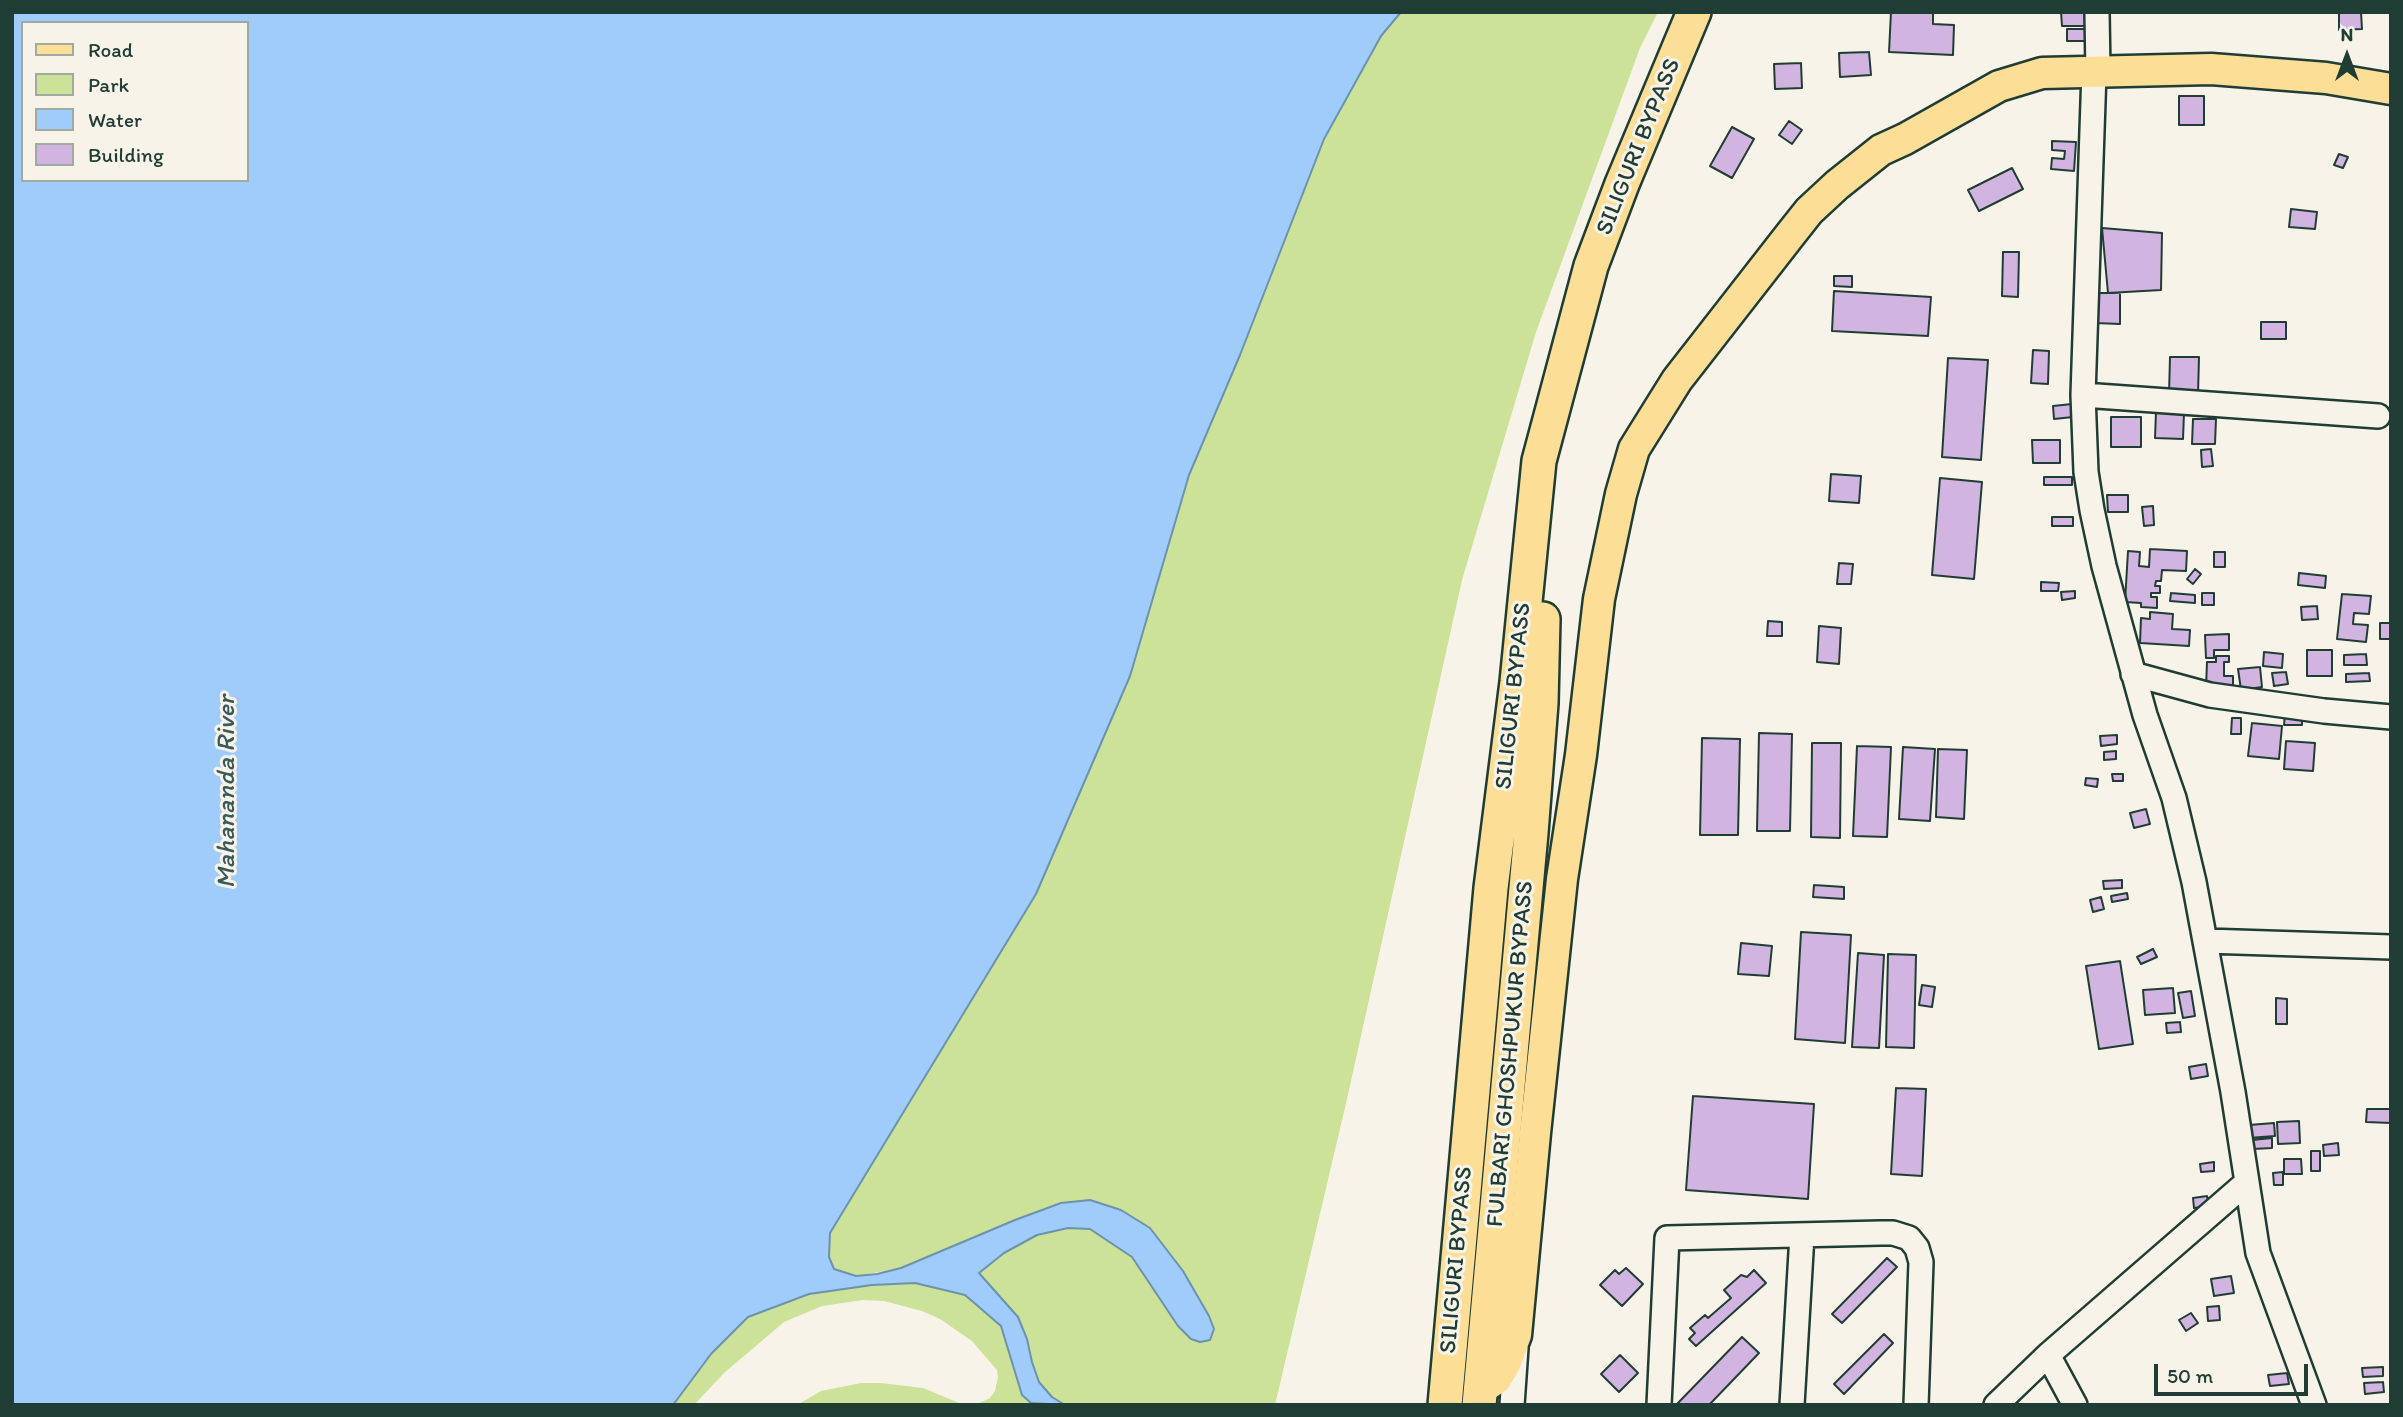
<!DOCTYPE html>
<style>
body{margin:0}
#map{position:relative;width:2403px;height:1417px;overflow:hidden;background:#f7f3e8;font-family:Itim,sans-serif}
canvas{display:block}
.frame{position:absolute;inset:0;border:14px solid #1f3d34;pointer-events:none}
.legend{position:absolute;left:21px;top:21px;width:228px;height:161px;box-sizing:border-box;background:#f7f3e8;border:2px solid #a1aaa0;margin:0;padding:9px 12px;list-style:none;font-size:21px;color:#1f3d34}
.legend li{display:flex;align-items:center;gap:14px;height:35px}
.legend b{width:35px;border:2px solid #a1aaa0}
.north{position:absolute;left:2312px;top:21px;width:70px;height:70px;-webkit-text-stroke:5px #f7f3e8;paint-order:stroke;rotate:0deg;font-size:19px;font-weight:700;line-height:28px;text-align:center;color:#1f3d34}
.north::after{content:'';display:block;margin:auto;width:24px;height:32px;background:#1f3d34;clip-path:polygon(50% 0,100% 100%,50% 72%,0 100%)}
.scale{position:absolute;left:2154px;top:1364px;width:154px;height:32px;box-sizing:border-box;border:4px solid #1f3d34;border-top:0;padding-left:9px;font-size:21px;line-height:24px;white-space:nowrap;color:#1f3d34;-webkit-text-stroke:5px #f7f3e8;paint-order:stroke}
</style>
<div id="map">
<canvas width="2403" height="1417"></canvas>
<div class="frame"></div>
<ul class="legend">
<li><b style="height:9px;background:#fcde96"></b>Road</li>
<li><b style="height:19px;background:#cbe298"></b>Park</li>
<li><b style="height:19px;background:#9fccfa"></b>Water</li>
<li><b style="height:19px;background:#d2b4e1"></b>Building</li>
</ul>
<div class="north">N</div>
<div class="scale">50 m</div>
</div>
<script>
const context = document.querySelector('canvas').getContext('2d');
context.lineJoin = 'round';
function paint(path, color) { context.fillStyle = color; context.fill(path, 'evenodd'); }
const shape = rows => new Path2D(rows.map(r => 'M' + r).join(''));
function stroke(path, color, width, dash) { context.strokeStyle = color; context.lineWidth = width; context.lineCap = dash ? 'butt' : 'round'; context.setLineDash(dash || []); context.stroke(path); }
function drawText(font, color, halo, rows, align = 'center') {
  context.font = font + ' Itim,sans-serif'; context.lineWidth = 6; context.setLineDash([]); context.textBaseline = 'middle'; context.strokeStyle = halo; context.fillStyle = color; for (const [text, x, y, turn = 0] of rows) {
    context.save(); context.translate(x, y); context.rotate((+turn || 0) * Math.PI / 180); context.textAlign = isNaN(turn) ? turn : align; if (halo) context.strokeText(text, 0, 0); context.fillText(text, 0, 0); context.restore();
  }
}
const green = shape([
 [1401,12,1658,12,1640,48,1536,332,1462,580,1347,1099,1275,1405,1065,1405,1052,1397,1039,1382,1032,1362,1027,1339,1018,1317,979,1273,1004,1253,1037,1235,1068,1228,1090,1229,1132,1257,1178,1326,1209,1316,1183,1271,1150,1228,1121,1209,1090,1200,1061,1203,1015,1220,901,1268,856,1276,834,1269,829,1257,830,1233,1036,894,1130,676,1189,475,1324,139,1381,36],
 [915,1283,965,1295,1001,1326,1022,1395,1031,1403,1042,1405,975,1405,990,1398,995,1391,998,1377,997,1370,972,1341,940,1319,922,1311,884,1301,863,1300,822,1306,784,1322,724,1373,694,1405,673,1405,711,1354,748,1317,809,1294,872,1285],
 [861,1383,881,1383,923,1388,964,1405,797,1405,821,1391]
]);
const water = shape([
 [12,12,1401,12,1381,36,1324,139,1240,355,1189,475,1130,676,1036,894,830,1233,829,1257,834,1269,856,1276,877,1274,901,1268,1015,1220,1061,1203,1090,1200,1121,1210,1150,1228,1183,1271,1209,1316,1214,1329,1210,1340,1200,1342,1191,1339,1178,1326,1132,1257,1090,1229,1068,1228,1037,1235,1004,1253,979,1273,1018,1317,1027,1339,1032,1362,1039,1382,1052,1397,1065,1405,1031,1403,1022,1395,1001,1326,965,1295,915,1283,872,1285,809,1294,748,1317,711,1354,673,1405,12,1405,12,12],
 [23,23,247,23,247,180,23,180,23,23]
]);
const building = shape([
 [1891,12,1933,12,1933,24,1954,25,1953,55,1889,52,1891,12],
 [2061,12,2087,12,2087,26,2062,26,2061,12],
 [2339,12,2361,12,2362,29,2339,30,2339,12],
 [2067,29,2085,29,2085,41,2067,41,2067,29],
 [1869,52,1871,75,1840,77,1839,53,1869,52],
 [1801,63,1802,88,1775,89,1774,64,1801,63],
 [2179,96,2204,96,2204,125,2179,125,2179,96],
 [1789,121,1802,130,1792,144,1779,135,1789,121],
 [1732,127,1754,139,1732,178,1710,166,1732,127],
 [2052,141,2076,142,2074,171,2051,169,2052,158,2064,159,2065,151,2052,150,2052,141],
 [2339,154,2348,157,2343,168,2334,165,2339,154],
 [2012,168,2023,189,1979,211,1968,190,2012,168],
 [2291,209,2317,212,2315,229,2289,227,2291,209],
 [2102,228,2162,233,2161,290,2108,293,2102,228],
 [2003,252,2019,252,2018,297,2002,296,2003,252],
 [1834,276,1852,276,1852,287,1834,286,1834,276],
 [1834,291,1931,297,1928,336,1832,331,1834,291],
 [2096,293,2120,293,2120,324,2095,323,2096,293],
 [2261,322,2286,322,2286,339,2261,339,2261,322],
 [2033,350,2049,351,2048,384,2031,383,2033,350],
 [2170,357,2199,357,2198,395,2169,394,2170,357],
 [1948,358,1988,360,1981,460,1942,457,1948,358],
 [2072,404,2073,417,2054,419,2053,406,2072,404],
 [2156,412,2184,413,2183,439,2155,438,2156,412],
 [2111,417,2141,417,2141,447,2111,447,2111,417],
 [2193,419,2216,419,2215,444,2192,444,2193,419],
 [2032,440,2060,440,2060,463,2033,463,2032,440],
 [2211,449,2213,466,2202,467,2201,450,2211,449],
 [1831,474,1861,476,1859,503,1829,501,1831,474],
 [2044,477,2072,477,2072,485,2044,485,2044,477],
 [1940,478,1982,482,1974,579,1932,575,1940,478],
 [2107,495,2128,495,2128,512,2108,512,2107,495],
 [2153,506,2154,525,2144,526,2142,507,2153,506],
 [2052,517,2073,517,2073,526,2052,526,2052,517],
 [2150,549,2187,551,2186,571,2162,570,2161,581,2156,581,2155,586,2160,586,2160,593,2151,593,2151,597,2157,597,2157,608,2141,607,2141,603,2125,602,2128,551,2140,552,2139,566,2149,567,2150,549],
 [2214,552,2225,552,2225,567,2214,567,2214,552],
 [1839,563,1853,564,1851,584,1837,584,1839,563],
 [2195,569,2201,574,2193,584,2187,579,2195,569],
 [2299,573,2326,576,2325,588,2298,585,2299,573],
 [2041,582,2059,583,2058,591,2041,591,2041,582],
 [2075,591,2075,598,2062,600,2061,592,2075,591],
 [2171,593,2195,595,2195,603,2170,601,2171,593],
 [2202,593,2214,593,2214,605,2202,605,2202,593],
 [2342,594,2371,596,2369,614,2354,613,2353,624,2368,625,2366,642,2337,639,2342,594],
 [2317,606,2318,619,2302,620,2301,607,2317,606],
 [2150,612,2173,614,2172,629,2190,630,2189,646,2140,643,2141,618,2150,619,2150,612],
 [1768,621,1782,622,1782,636,1767,636,1768,621],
 [2380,623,2391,623,2391,639,2380,639,2380,623],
 [1819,626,1841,628,1839,664,1817,662,1819,626],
 [2229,634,2229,650,2214,650,2214,658,2206,658,2205,635,2229,634],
 [2307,650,2332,650,2332,676,2307,676,2307,650],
 [2264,652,2283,654,2282,668,2263,666,2264,652],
 [2366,654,2367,665,2344,665,2344,655,2366,654],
 [2216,656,2229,656,2229,662,2224,662,2224,676,2233,676,2233,688,2206,688,2207,662,2216,662,2216,656],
 [2260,667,2262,687,2241,690,2238,669,2260,667],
 [2286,672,2288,684,2274,686,2272,673,2286,672],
 [2369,673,2370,681,2346,682,2346,674,2369,673],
 [2285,714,2302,715,2302,725,2284,725,2285,714],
 [2232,718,2241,718,2241,734,2231,734,2232,718],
 [2252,723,2282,726,2279,759,2248,756,2252,723],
 [1759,733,1792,734,1790,831,1757,831,1759,733],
 [2117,735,2117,744,2101,746,2100,736,2117,735],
 [1702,738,1740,739,1738,835,1700,835,1702,738],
 [2286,741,2315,743,2313,771,2284,769,2286,741],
 [1812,743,1841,743,1840,838,1811,837,1812,743],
 [1857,746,1891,747,1887,837,1853,836,1857,746],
 [1903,747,1935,749,1930,821,1899,819,1903,747],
 [1938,749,1967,750,1964,819,1936,817,1938,749],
 [2116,751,2116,759,2104,760,2104,752,2116,751],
 [2112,774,2123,774,2123,781,2113,781,2112,774],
 [2086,778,2098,779,2097,787,2085,785,2086,778],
 [2146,809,2150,824,2134,828,2130,813,2146,809],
 [2122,880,2122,888,2104,889,2103,881,2122,880],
 [1814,885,1844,887,1844,899,1813,897,1814,885],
 [2127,893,2128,899,2112,902,2111,896,2127,893],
 [2101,897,2104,909,2093,912,2090,900,2101,897],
 [1801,932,1851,935,1845,1043,1795,1039,1801,932],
 [1741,943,1772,946,1769,976,1738,974,1741,943],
 [2153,949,2157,957,2141,964,2137,957,2153,949],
 [1858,953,1884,955,1879,1048,1852,1047,1858,953],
 [1888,954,1916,955,1914,1048,1886,1047,1888,954],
 [2120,961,2133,1044,2099,1049,2086,966,2120,961],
 [1922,985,1935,987,1932,1007,1919,1005,1922,985],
 [2173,988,2175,1013,2145,1015,2143,990,2173,988],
 [2191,991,2195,1016,2183,1018,2178,993,2191,991],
 [2276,998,2287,999,2287,1024,2276,1024,2276,998],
 [2180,1022,2181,1032,2167,1033,2166,1023,2180,1022],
 [2206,1064,2208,1076,2191,1079,2189,1067,2206,1064],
 [1896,1088,1926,1089,1922,1176,1891,1174,1896,1088],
 [1693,1096,1814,1104,1808,1199,1686,1190,1693,1096],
 [2367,1109,2391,1109,2391,1123,2366,1122,2367,1109],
 [2299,1121,2300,1143,2278,1144,2277,1122,2299,1121],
 [2274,1123,2275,1136,2249,1138,2249,1125,2274,1123],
 [2272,1138,2272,1148,2253,1149,2252,1140,2272,1138],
 [2338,1143,2339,1155,2324,1156,2323,1145,2338,1143],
 [2311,1151,2320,1151,2320,1171,2311,1171,2311,1151],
 [2284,1159,2301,1159,2302,1174,2284,1174,2284,1159],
 [2214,1162,2214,1171,2201,1172,2200,1164,2214,1162],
 [2283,1172,2283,1185,2274,1185,2273,1173,2283,1172],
 [2207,1196,2209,1206,2194,1208,2193,1198,2207,1196],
 [1887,1258,1897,1267,1842,1323,1832,1314,1887,1258],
 [1626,1268,1643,1284,1622,1306,1600,1285,1615,1270,1619,1274,1626,1268],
 [1754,1270,1766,1283,1696,1346,1689,1339,1695,1333,1690,1328,1705,1315,1708,1318,1731,1298,1724,1290,1741,1275,1747,1277,1754,1270],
 [2231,1276,2234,1293,2214,1296,2211,1279,2231,1276],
 [2219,1306,2220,1320,2208,1321,2207,1307,2219,1306],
 [2191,1313,2198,1323,2186,1331,2179,1320,2191,1313],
 [1884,1334,1893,1343,1844,1394,1834,1384,1884,1334],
 [1742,1337,1759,1353,1709,1405,1676,1405,1742,1337],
 [1620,1355,1638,1373,1619,1392,1601,1374,1620,1355],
 [2383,1367,2383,1376,2363,1377,2362,1368,2383,1367],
 [2287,1373,2289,1384,2270,1386,2268,1375,2287,1373],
 [2383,1382,2384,1392,2365,1394,2364,1383,2383,1382]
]);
const minor = shape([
 [2097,12,2098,72],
 [2094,72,2083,395,2086,472,2092,510,2104,566,2145,715,2174,798,2194,882,2233,1092,2258,1253,2314,1405],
 [2083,395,2378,416],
 [2133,674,2210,695,2324,711,2391,717],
 [2206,941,2391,947],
 [2048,1355,2075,1405],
 [1512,1405,1516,1348],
 [1659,1405,1667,1238,1881,1233,1893,1233,1909,1238,1917,1248,1921,1262,1916,1405],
 [1792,1405,1802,1235],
 [1996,1405,2048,1355,2246,1183]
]);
const major = shape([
 [1480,1390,1496,1379,1505,1364,1516,1335,1535,1133,1562,879,1581,755,1599,599,1621,494,1634,449,1677,380,1790,235,1809,211,1837,185,1881,150,1905,139,1999,86,2042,73,2211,69,2326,78,2391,89]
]);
const highway = shape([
 [1445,1405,1491,888,1517,682,1539,461,1591,266,1622,184,1694,12],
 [1479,1405,1531,833,1541,703,1543,619]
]);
const streetNames = [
 ["SILIGURI BYPASS",1639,147,-68],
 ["SILIGURI BYPASS",1514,696,-84],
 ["FULBARI GHOSHPUKUR BYPASS",1511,1054,-85],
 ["SILIGURI BYPASS",1457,1260,-85]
];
const waterNames = [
 ["Mahananda River",227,792,-90]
];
paint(green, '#cbe298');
paint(water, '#9fccfa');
stroke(water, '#6c93ab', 2);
paint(building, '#d2b4e1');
stroke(building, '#1f3d34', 2);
stroke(minor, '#1f3d34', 28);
stroke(major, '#1f3d34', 35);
stroke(highway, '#1f3d34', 38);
stroke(minor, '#f7f3e8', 23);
stroke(major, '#fcde96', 30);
stroke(highway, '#fcde96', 33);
drawText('24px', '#1f3d34', '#f7f3e8', streetNames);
drawText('italic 26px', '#395a5c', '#f7f3e8', waterNames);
</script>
